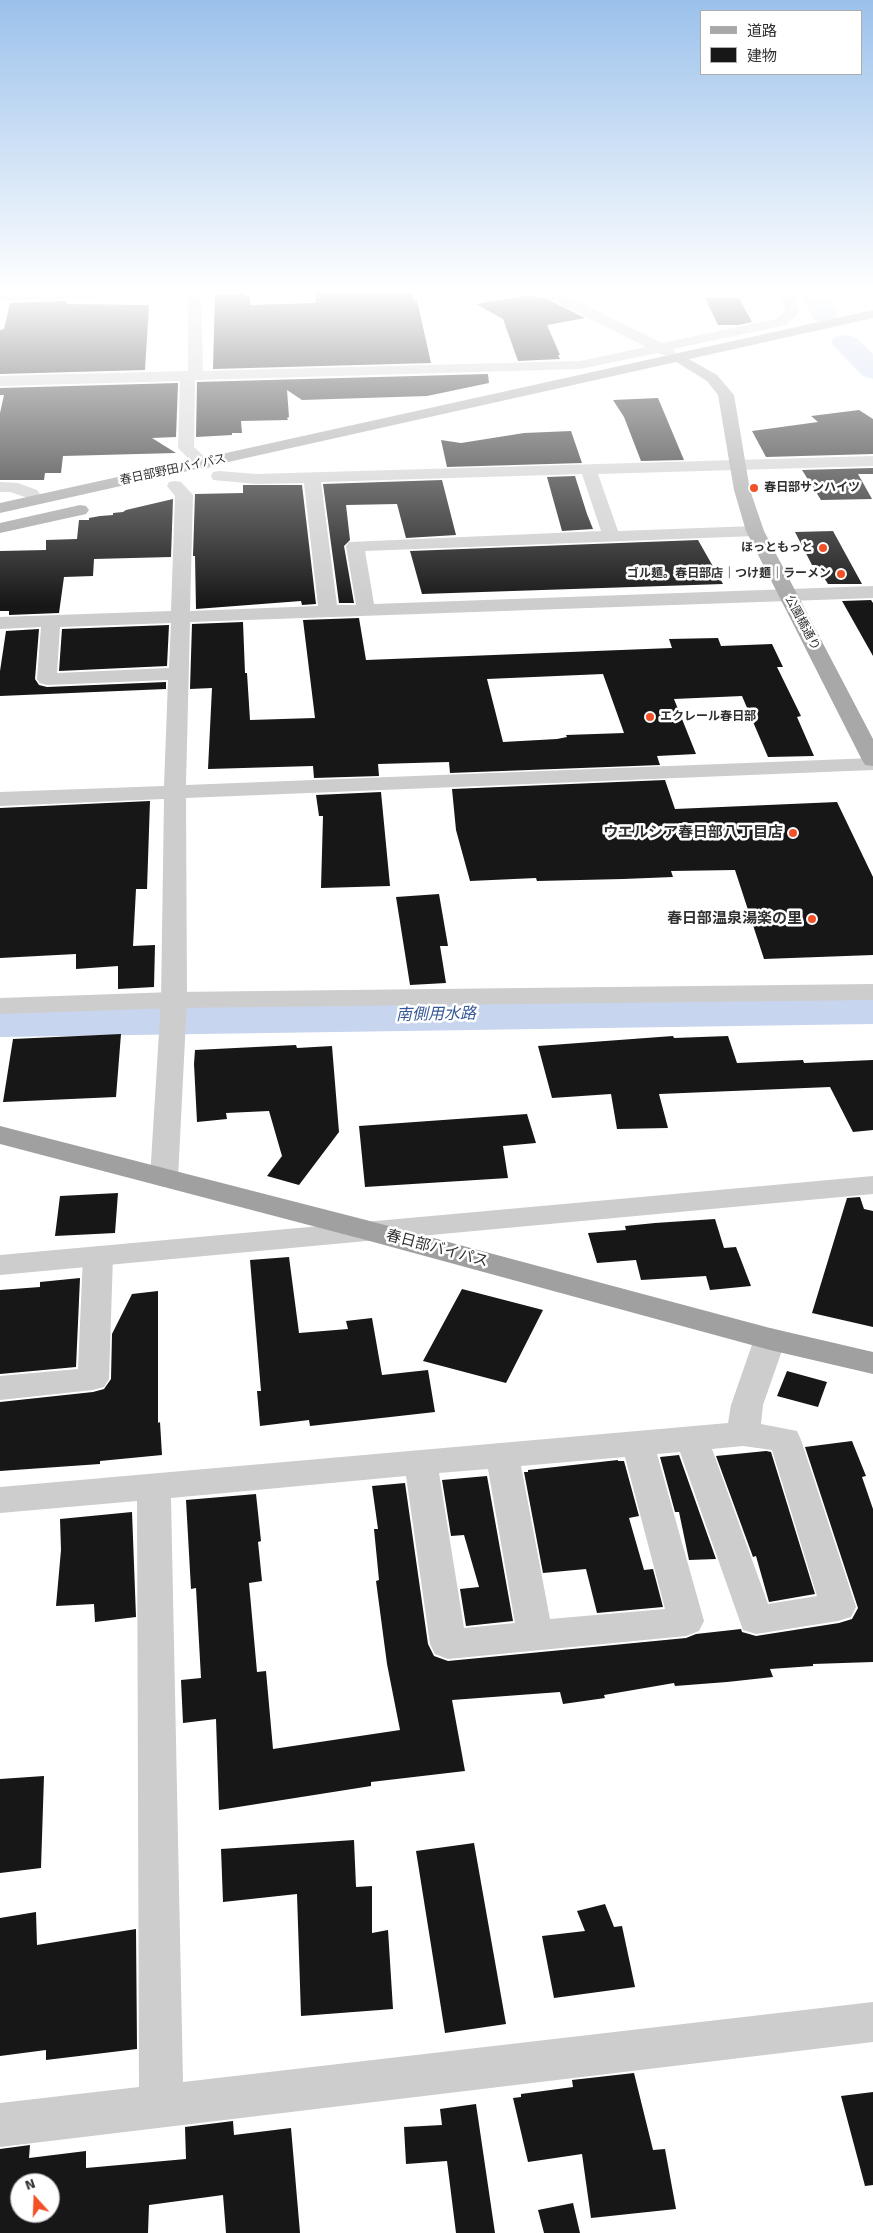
<!DOCTYPE html>
<meta charset="utf-8">
<style>
body{margin:0}
#map{position:relative;width:873px;height:2233px;overflow:hidden;background:#fff;font-family:Signika,"Noto Sans JP",sans-serif}
canvas{display:block}
.legend{position:absolute;left:700px;top:10px;width:162px;height:65px;box-sizing:border-box;background:#fff;border:1px solid #acacac;margin:0;padding:6px 9px;list-style:none;font-size:15px;color:#303030}
.legend li{display:flex;align-items:center;gap:10px;height:25px}
.legend b{width:25px;border:1px solid #acacac}
.north{position:absolute;left:10px;top:2173px;width:50px;height:50px;box-sizing:border-box;background:#fff;border:1px solid #acacac;border-radius:50%;rotate:340deg;font-size:14px;font-weight:700;line-height:20px;text-align:center;color:#303030}
.north::after{content:'';display:block;margin:auto;width:18px;height:22px;background:#f25027;clip-path:polygon(50% 0,100% 100%,50% 72%,0 100%)}
</style>
<div id="map">
<canvas width="873" height="2233"></canvas>
<ul class="legend">
<li><b style="height:6px;background:#a8a8a8"></b>道路</li>
<li><b style="height:14px;background:#171717"></b>建物</li>
</ul>
<div class="north">N</div>
</div>
<script>
const context = document.querySelector('canvas').getContext('2d');
context.lineJoin = 'round';
const shape = rows => new Path2D(rows.map(r => 'M' + r).join(''));
function paint(path, color) { context.fillStyle = color; context.fill(path, 'evenodd'); }
function stroke(path, color, width, dash) { context.strokeStyle = color; context.lineWidth = width; context.lineCap = dash ? 'butt' : 'round'; context.setLineDash(dash || []); context.stroke(path); }
function drawText(font, color, halo, rows, align = 'center') {
  context.font = font + ' Signika,"Noto Sans JP",sans-serif'; context.lineWidth = 5; context.setLineDash([]); context.textBaseline = 'middle'; context.strokeStyle = halo; context.fillStyle = color; for (const [text, x, y, turn = 0] of rows) {
    context.save(); context.translate(x, y); context.rotate((+turn || 0) * Math.PI / 180); context.textAlign = isNaN(turn) ? turn : align; if (halo) context.strokeText(text, 0, 0); context.fillText(text, 0, 0); context.restore();
  }
}
const river = shape([
 [800,293,827,293,838,314,834,320,824,322,814,320,800,293],
 [845,335,855,337,873,354,873,379,863,376,831,343,835,337,845,335],
 [873,994,873,1024,0,1037,0,1007,873,994]
]);
const building = shape([
 [317,293,412,293,414,301,417,300,431,363,213,369,215,294,244,294,244,296,250,296,250,305,315,303],
 [531,295,537,298,543,297,585,318,547,325,560,355,558,355,560,359,518,361,503,319,476,304],
 [705,298,739,298,752,322,739,325,718,325],
 [67,301,66,304,149,305,145,370,0,374,0,330,4,329,10,303],
 [488,374,489,383,427,396,302,400,287,390,289,417,287,418,288,420,241,421,242,433,232,433,232,435,196,437,197,382],
 [178,383,176,437,152,438,176,453,63,456,61,473,45,473,44,480,0,480,0,413,4,395,0,395,0,388],
 [658,398,684,460,641,461,624,417,613,400],
 [859,410,873,419,873,454,766,457,752,431,818,422,811,416],
 [571,431,582,463,447,467,441,440,461,443,524,433],
 [873,468,873,474,858,474,872,499,821,500,802,470],
 [575,476,587,514,593,529,562,531,547,477],
 [442,480,456,535,406,538,397,504,346,505,350,540,344,546,354,603,339,603,323,484],
 [243,485,302,485,316,604,302,605,301,601,196,609,195,556,193,556,195,494,243,493],
 [173,499,171,557,94,559,93,576,64,577,59,613,9,615,9,611,0,611,0,551,46,550,46,540,77,539,79,520,89,520,89,518,100,516,113,515,113,513,123,512,126,510],
 [833,531,862,584,828,584,816,565,812,565,795,532],
 [698,540,723,584,422,594,410,551],
 [871,600,873,603,873,656,842,601],
 [359,618,366,660,672,648,669,639,718,638,721,646,772,644,783,667,777,667,801,716,797,717,814,756,768,757,742,696,674,699,696,754,657,756,660,765,450,773,449,762,378,764,379,776,314,778,313,766,208,769,212,688,190,689,192,624,243,622,245,673,247,673,250,720,315,718,303,620],
 [603,674,624,733,566,735,567,737,557,739,503,742,487,679],
 [169,625,167,666,59,671,62,629],
 [39,629,35,679,39,685,47,687,166,682,166,689,0,696,0,671,6,631],
 [665,780,675,809,837,802,873,877,873,955,764,959,735,870,671,871,673,877,623,879,537,881,536,878,470,881,456,830,452,789],
 [381,792,390,886,321,888,323,816,319,816,316,795],
 [150,801,147,889,136,889,133,946,155,945,154,987,118,989,118,966,76,969,76,954,0,958,0,808],
 [439,894,448,946,440,946,446,983,410,985,396,897],
 [121,1034,116,1097,3,1102,13,1039],
 [673,1036,674,1038,728,1036,737,1063,803,1060,804,1063,873,1060,873,1130,853,1132,830,1087,659,1094,668,1128,617,1129,611,1094,552,1098,538,1046],
 [296,1045,297,1048,332,1046,339,1132,299,1185,267,1176,282,1156,269,1111,226,1113,227,1119,197,1122,194,1064,195,1050],
 [527,1114,536,1143,503,1146,508,1178,365,1187,359,1126],
 [118,1193,115,1233,55,1236,60,1196],
 [860,1197,864,1209,873,1211,873,1327,812,1313,847,1198],
 [715,1219,724,1248,736,1247,751,1286,710,1290,706,1276,641,1280,636,1260,597,1263,588,1233,626,1230,625,1226,655,1223],
 [289,1257,299,1333,348,1329,346,1321,372,1318,382,1375,428,1370,435,1412,310,1426,309,1420,260,1426,257,1391,261,1391,250,1260],
 [80,1278,76,1367,0,1374,0,1290,40,1287,40,1282],
 [462,1289,543,1310,506,1383,423,1361],
 [158,1291,158,1423,160,1422,162,1455,100,1461,100,1464,0,1471,0,1402,93,1392,104,1389,111,1379,112,1334,132,1294],
 [787,1371,827,1382,818,1407,777,1396],
 [852,1441,866,1476,862,1477,873,1509,873,1662,813,1664,813,1666,770,1669,773,1677,727,1682,675,1686,674,1683,604,1695,605,1698,563,1704,560,1692,452,1700,465,1771,371,1782,371,1786,219,1810,216,1719,183,1723,181,1680,201,1678,196,1588,191,1589,186,1500,256,1494,261,1541,258,1542,262,1581,249,1583,257,1672,266,1671,273,1749,400,1730,387,1664,376,1581,379,1580,374,1529,378,1529,372,1486,405,1483,428,1644,434,1656,448,1661,686,1638,696,1634,741,1629,742,1632,756,1636,839,1623,852,1619,858,1608,805,1447],
 [766,1451,771,1452,815,1594,769,1602,756,1556,753,1557,716,1456],
 [679,1455,716,1559,689,1560,679,1512,675,1512,660,1457],
 [618,1460,618,1461,624,1461,639,1516,629,1518,644,1570,653,1569,663,1607,597,1613,586,1569,543,1573,524,1472,528,1472,528,1470],
 [487,1476,513,1621,466,1626,460,1589,479,1587,464,1535,451,1536,442,1480],
 [132,1512,136,1617,95,1622,94,1604,56,1606,61,1550,60,1519],
 [44,1776,41,1868,0,1873,0,1779],
 [354,1840,356,1887,372,1886,372,1933,388,1930,393,2009,301,2016,297,1894,223,1902,221,1849],
 [474,1843,506,2024,445,2033,416,1851],
 [605,1904,614,1927,622,1926,635,1987,554,1998,542,1936,585,1931,577,1911],
 [36,1912,37,1945,136,1929,137,2049,46,2060,46,2050,0,2056,0,1918],
 [634,2073,653,2150,665,2149,676,2209,591,2218,582,2154,528,2162,513,2098,521,2097,521,2094,573,2087,572,2080],
 [873,2092,873,2185,865,2186,841,2096],
 [476,2104,495,2233,456,2233,447,2161,406,2164,404,2127,442,2125,440,2109],
 [233,2121,234,2135,291,2128,300,2233,226,2233,223,2195,149,2205,148,2233,0,2233,0,2149,30,2145,29,2158,86,2151,86,2168,186,2159,185,2127],
 [20,2183,50,2183,50,2213,20,2213],
 [573,2203,580,2233,544,2233,538,2210]
]);
const minor = shape([
 [188,293,201,293,203,371,580,361,646,347,545,296,544,293,560,293,662,343,776,319,786,310,779,293,791,293,800,311,786,325,673,349,675,352,673,355,668,356,658,353,580,369,195,380,194,447,212,464,210,468,204,469,198,468,178,448,180,381,0,386,0,376,188,371,188,293],
 [873,456,873,466,598,474,618,531,755,526,761,527,764,531,761,535,755,536,365,551,374,604,873,586,873,598,190,622,186,785,873,758,873,770,186,798,187,1000,178,1178,174,1184,164,1187,154,1184,150,1178,161,1000,164,799,0,806,0,792,164,786,168,680,47,685,40,683,37,679,41,627,0,629,0,617,171,611,175,496,167,486,169,482,175,481,181,482,193,495,190,611,318,606,304,483,256,484,213,480,211,476,213,472,219,471,256,474,873,456],
 [582,474,601,531,349,542,346,546,356,605,337,605,321,482,582,474],
 [171,623,169,668,57,673,60,627,171,623],
 [0,482,18,483,37,490,40,494,37,498,31,499,10,492,0,492,0,482],
 [98,1246,109,1249,113,1256,109,1379,104,1387,93,1390,0,1400,0,1376,78,1369,83,1256,87,1249,98,1246],
 [770,1328,781,1331,786,1339,763,1405,761,1424,797,1431,801,1440,856,1607,851,1617,838,1621,756,1634,743,1630,680,1452,657,1454,704,1621,699,1631,686,1636,448,1659,435,1654,430,1644,406,1476,171,1498,183,2082,873,2002,873,2042,0,2147,0,2103,139,2087,137,1501,0,1513,0,1487,728,1423,731,1405,754,1339,759,1331,770,1328],
 [743,1446,772,1450,817,1596,768,1604,712,1449,743,1446],
 [625,1457,665,1609,550,1619,521,1466,625,1457],
 [488,1469,515,1623,464,1628,439,1473,488,1469]
]);
const tertiary = shape([
 [0,293,164,293,157,297,0,300,0,293],
 [873,984,873,1000,174,1008,0,1014,0,998,174,992,873,984],
 [873,1176,873,1194,0,1275,0,1255,873,1176]
]);
const primary = shape([
 [678,353,717,375,734,395,750,490,764,531,873,739,873,766,865,765,862,760,746,531,734,490,718,395,707,381,673,360,671,357,673,354,678,353]
]);
const trunk = shape([
 [873,310,873,318,0,513,0,503,873,310],
 [80,505,86,506,89,510,86,514,0,533,0,523,80,505],
 [0,1126,366,1220,770,1328,873,1352,873,1374,770,1350,366,1240,0,1144,0,1126]
]);
const markers = [
 [754,488,5,"#f25027"],
 [823,548,5,"#f25027"],
 [841,574,5,"#f25027"],
 [650,717,5,"#f25027"],
 [793,833,5,"#f25027"],
 [812,919,5,"#f25027"]
];
const farStreetnames = [
 ["春日部野田バイパス",173,470,-12],
 ["公園橋通り",802,623,62]
];
const farPoinames = [
 ["春日部サンハイツ",764,488],
 ["ほっともっと",813,548,"right"],
 ["ゴル麺。春日部店｜つけ麺｜ラーメン",831,574,"right"],
 ["エクレール春日部",660,717]
];
const poiNames = [
 ["ウエルシア春日部八丁目店",783,833],
 ["春日部温泉湯楽の里",802,919]
];
const streetNames = [
 ["春日部バイパス",437,1249,15]
];
const waterNames = [
 ["南側用水路",436,1015,-1]
];
paint(river, '#c8d5ef');
paint(building, '#171717');
paint(minor, '#cdcdcd');
paint(tertiary, '#cdcdcd');
paint(primary, '#a8a8a8');
paint(trunk, '#a0a0a0');
const sky = context.createLinearGradient(0, 0, 0, 605);
sky.addColorStop(0, '#9bc1eb');
sky.addColorStop(0.48, '#fff');
sky.addColorStop(1, '#ffffff00');
context.fillStyle = sky;
context.fillRect(0, 0, 873, 605);
for (const [x, y, r, color] of markers) { const dot = new Path2D(); dot.arc(x, y, r, 0, 2 * Math.PI); context.fillStyle = color; context.fill(dot); stroke(dot, '#fff', 2); }
drawText('12px', '#303030', '#fff', farStreetnames);
drawText('bold 12px', '#303030', '#fff', farPoinames, 'left');
drawText('bold 15px', '#303030', '#fff', poiNames, 'right');
drawText('15px', '#303030', '#fff', streetNames);
drawText('italic 16px', '#375899', '#fff', waterNames);
</script>
